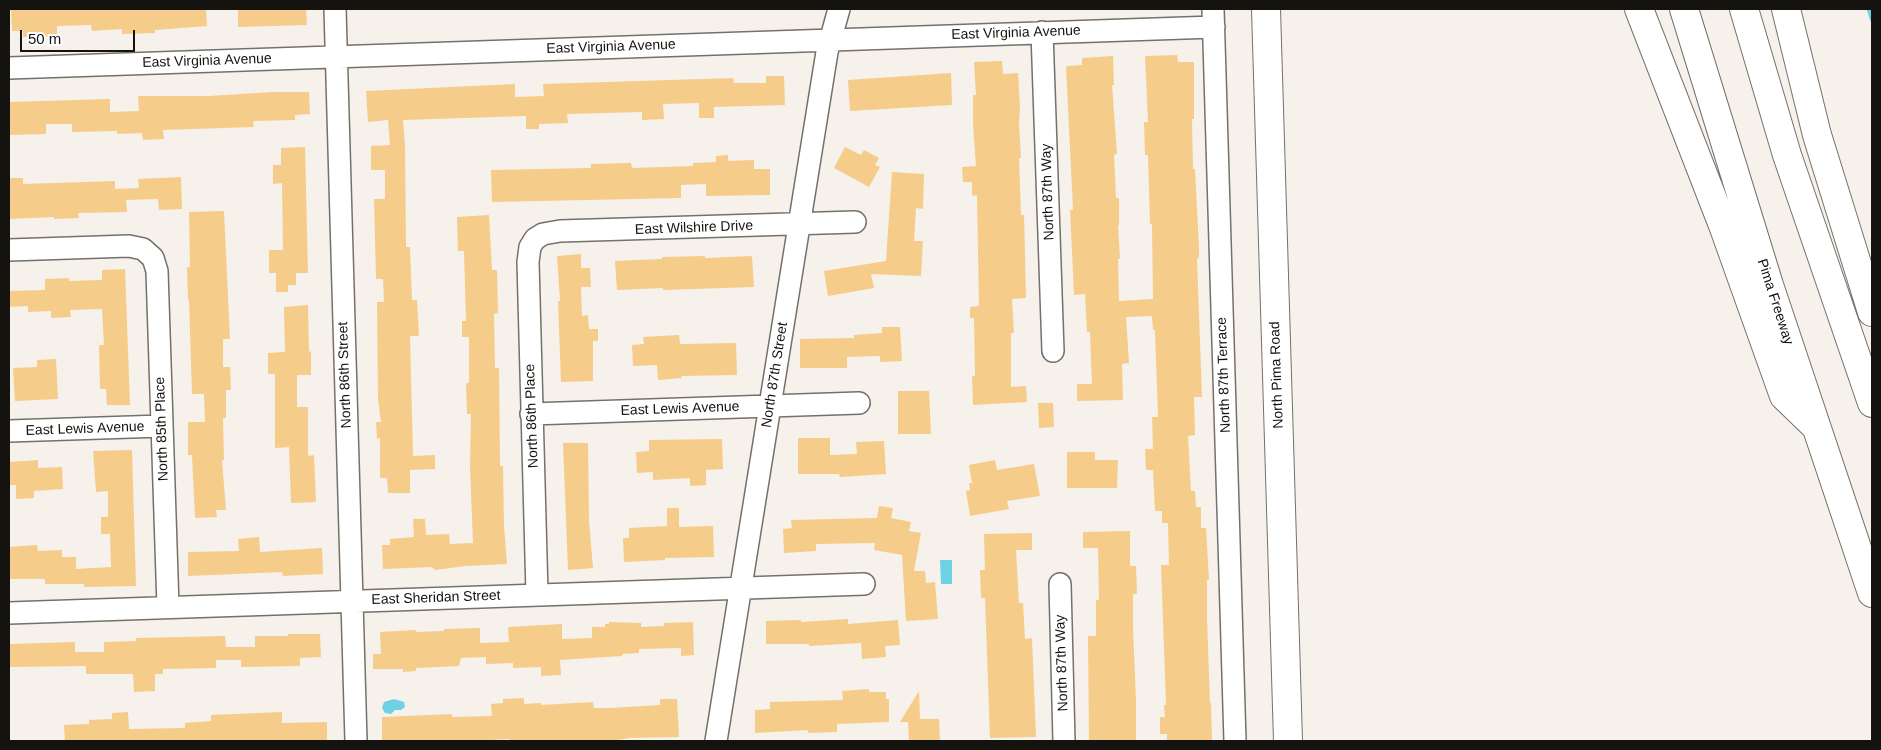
<!DOCTYPE html>
<style>
body{margin:0}
#map{position:relative;width:1881px;height:750px;overflow:hidden;background:#f6f1ea;font-family:Arial,sans-serif}
canvas{display:block}
.frame{position:absolute;inset:0;border:10px solid #151310;pointer-events:none}
.scale{position:absolute;left:20px;top:30px;width:115px;height:22px;box-sizing:border-box;border:2px solid #151310;border-top:0;padding-left:6px;font-size:15px;line-height:18px;white-space:nowrap;color:#151310;-webkit-text-stroke:4px #fff;paint-order:stroke}
</style>
<div id="map">
<canvas width="1881" height="750"></canvas>
<div class="frame"></div>
<div class="scale">50 m</div>
</div>
<script>
const context = document.querySelector('canvas').getContext('2d');
context.lineJoin = 'round';
function paint(path, color) { context.fillStyle = color; context.fill(path, 'evenodd'); }
const shape = rows => new Path2D(rows.map(r => 'M' + r).join(''));
function stroke(path, color, width, dash) { context.strokeStyle = color; context.lineWidth = width; context.lineCap = dash ? 'butt' : 'round'; context.setLineDash(dash || []); context.stroke(path); }
function drawText(font, color, halo, rows, align = 'center') {
  context.font = font + ' Arial,sans-serif'; context.lineWidth = 4.5; context.setLineDash([]); context.textBaseline = 'middle'; context.strokeStyle = halo; context.fillStyle = color; for (const [text, x, y, turn = 0] of rows) {
    context.save(); context.translate(x, y); context.rotate((+turn || 0) * Math.PI / 180); context.textAlign = isNaN(turn) ? turn : align; if (halo) context.strokeText(text, 0, 0); context.fillText(text, 0, 0); context.restore();
  }
}
const water = shape([
 [940,560,952,560,952,584,941,584],
 [394,699,404,702,405,707,401,710,395,710,391,714,385,713,382,708,384,702]
]);
const stream = shape([
 [1869,9,1872,19]
]);
const building = shape([
 [11,9,206,9,207,26,155,30,155,33,122,34,122,29,92,31,91,25,57,26,57,36,23,37,23,31,12,31],
 [238,9,306,9,307,25,238,27],
 [1177,55,1178,62,1194,62,1194,119,1192,119,1193,169,1195,169,1199,248,1199,258,1197,259,1202,397,1194,397,1195,435,1188,436,1191,491,1195,491,1196,507,1201,507,1201,528,1206,528,1209,580,1207,580,1207,618,1210,703,1211,703,1212,741,1167,741,1167,734,1160,734,1160,717,1165,717,1164,705,1166,705,1161,565,1169,565,1168,523,1162,523,1162,511,1155,511,1153,470,1146,470,1145,449,1153,449,1152,417,1158,417,1155,330,1153,330,1152,316,1126,317,1129,363,1122,364,1123,400,1077,401,1077,384,1092,384,1091,361,1090,332,1087,332,1085,294,1074,295,1070,210,1073,210,1066,66,1082,65,1082,58,1113,56,1114,85,1112,85,1117,154,1114,155,1116,198,1119,198,1119,225,1118,225,1120,259,1118,259,1119,301,1153,299,1152,224,1150,224,1148,155,1145,155,1144,122,1148,122,1145,56],
 [1002,61,1003,74,1018,73,1020,107,1019,124,1021,158,1019,158,1021,215,1024,215,1026,298,1012,299,1014,333,1011,333,1011,387,1026,386,1027,402,973,405,972,376,975,376,974,318,970,318,970,307,979,306,977,195,972,196,972,182,963,182,962,167,976,166,973,124,973,95,976,95,974,62],
 [951,73,952,105,850,111,848,80],
 [766,76,784,76,785,105,714,107,714,118,699,118,699,103,663,104,664,119,642,120,642,112,567,114,568,123,539,124,539,129,526,129,526,116,403,120,405,145,406,247,410,247,412,300,417,300,419,336,410,336,413,456,435,455,435,469,410,470,410,493,388,493,387,478,380,478,380,438,377,439,376,422,381,422,378,399,377,302,384,302,383,279,376,279,374,199,385,199,385,170,371,170,371,146,390,145,388,120,368,122,366,91,515,84,515,97,544,96,543,84,733,78,734,83,766,83],
 [272,92,309,92,310,114,295,115,295,120,253,121,254,127,163,130,164,139,143,140,142,133,117,134,117,131,72,132,72,124,46,124,46,134,9,135,9,102,110,99,110,112,139,111,138,96,209,96],
 [305,147,308,273,296,273,296,285,288,285,288,292,276,292,276,273,269,273,269,250,283,250,282,183,273,184,273,165,281,165,281,148],
 [845,147,861,155,864,150,879,158,875,165,880,167,869,187,834,168],
 [728,155,728,161,754,160,754,169,770,169,770,195,706,196,706,184,681,185,681,198,492,202,491,170,591,168,591,164,631,163,632,168,693,166,693,163,716,162,716,156],
 [892,172,924,174,923,209,916,208,914,241,923,241,921,276,871,274,874,288,828,296,824,271,886,261],
 [181,177,182,209,159,210,158,199,126,200,127,212,78,213,79,218,54,219,54,217,9,219,10,178,23,178,23,184,115,181,115,189,139,188,138,179],
 [224,211,230,339,223,339,223,367,230,367,231,390,226,390,226,418,223,418,224,460,222,460,226,510,216,510,217,517,195,518,192,455,188,455,188,422,205,422,204,394,192,394,189,300,188,300,187,267,190,267,189,212],
 [489,215,492,270,497,270,498,313,494,314,495,368,499,368,500,466,503,466,504,526,507,564,465,566,435,570,432,567,383,569,382,545,390,545,390,539,414,537,413,519,425,519,426,535,449,534,450,544,473,543,470,466,471,414,467,414,466,383,469,383,469,337,462,337,462,321,466,321,464,251,458,251,457,217],
 [581,254,581,268,590,268,591,287,581,287,582,316,588,315,589,329,598,329,598,341,593,341,593,381,561,382,558,301,560,301,557,256],
 [705,256,705,258,752,256,754,287,663,290,663,288,617,290,615,261,662,259,662,257],
 [125,269,130,405,107,405,106,389,100,389,99,345,104,345,102,309,70,310,71,317,51,318,51,311,28,312,28,306,9,307,9,291,45,290,45,279,69,278,69,281,102,280,102,270],
 [308,305,309,352,311,351,311,375,297,375,297,407,308,407,308,456,314,455,316,502,291,503,289,447,275,448,275,374,268,374,268,353,285,352,284,307],
 [882,327,900,327,902,361,880,362,880,356,847,357,847,368,800,368,800,339,854,338,854,335,882,333],
 [679,335,680,344,736,343,737,375,681,376,682,378,658,380,657,365,633,366,632,345,644,344,643,337],
 [56,359,58,399,15,401,13,368,37,367,37,360],
 [898,391,929,391,931,434,898,434],
 [1038,403,1053,403,1054,427,1039,428],
 [798,438,830,438,830,455,857,454,856,442,884,441,886,474,840,477,839,474,798,474],
 [722,439,723,469,706,470,706,485,690,486,690,478,653,480,653,472,637,473,636,452,649,451,649,440],
 [563,443,588,443,589,521,593,568,568,570],
 [132,450,136,586,84,587,84,584,45,584,45,579,9,579,9,547,37,545,38,551,62,550,62,557,76,557,76,569,111,567,110,534,101,534,101,517,108,517,108,491,96,492,93,451],
 [1067,452,1095,452,1095,460,1118,460,1117,488,1067,488],
 [38,460,38,468,62,467,63,489,34,491,34,498,16,499,16,485,9,485,9,462],
 [995,460,997,470,1034,464,1040,496,1007,501,1009,509,970,516,966,491,970,490,969,483,972,483,969,465],
 [879,506,893,508,891,518,911,522,909,531,921,533,914,571,925,571,926,583,935,582,938,619,906,621,902,555,874,550,875,543,816,544,816,551,784,553,783,529,792,528,791,520,877,518],
 [667,508,679,508,679,527,713,526,714,557,665,558,665,560,624,562,623,538,629,538,629,528,667,526],
 [1130,531,1130,566,1136,566,1137,594,1133,594,1133,628,1136,700,1136,741,1089,741,1088,636,1096,636,1096,600,1099,600,1098,548,1083,548,1083,532],
 [1032,533,1032,550,1016,550,1019,603,1023,603,1025,639,1032,638,1036,737,990,738,985,598,981,598,980,570,985,570,984,534],
 [259,537,260,552,322,548,323,574,283,576,282,572,188,576,188,552,239,551,238,539],
 [848,619,848,624,898,620,900,645,885,646,886,657,862,659,861,643,809,646,809,644,766,644,766,621,801,620,801,622],
 [609,622,641,623,641,627,664,626,664,623,693,622,694,655,681,656,681,648,639,649,639,653,622,654,622,656,560,660,561,675,541,676,541,667,513,668,513,663,486,664,486,657,461,658,459,666,416,668,416,671,403,672,403,669,373,669,373,654,381,654,380,632,416,630,416,632,444,631,444,629,480,628,480,643,509,642,508,627,562,624,562,639,592,638,592,627,605,627,605,624,609,624],
 [288,634,320,634,321,657,300,658,300,666,241,667,241,660,216,660,216,668,163,669,163,674,155,674,155,691,134,692,133,674,86,674,86,666,9,667,9,644,75,642,75,652,104,652,104,642,136,641,136,638,225,636,226,647,255,647,255,636,288,636],
 [869,689,869,692,886,692,886,699,889,699,889,722,837,724,837,732,808,733,808,730,755,733,755,710,770,709,770,702,843,700,842,691],
 [919,691,920,719,939,719,940,741,909,741,908,722,900,722],
 [524,698,524,704,541,703,541,705,593,702,594,708,610,708,660,705,660,699,677,699,679,737,630,738,611,741,509,741,509,739,472,741,382,741,382,717,452,714,452,717,492,716,491,704,503,703,503,699],
 [128,712,129,729,185,728,185,723,211,721,211,715,282,712,282,723,327,722,327,741,65,741,64,725,89,724,89,720,112,719,112,713]
]);
const minor = shape([
 [335,9,356,741],
 [1213,9,1235,741],
 [1042,32,1053,351],
 [9,68,1214,27],
 [9,250,129,246,143,249,153,258,157,271,168,607],
 [531,414,859,403],
 [9,431,162,426],
 [1060,584,1064,741],
 [537,594,528,262,530,247,535,239,543,234,560,231,855,222],
 [9,613,864,584],
 [716,741,827,52,839,9]
]);
const major = shape([
 [1266,9,1288,741]
]);
const highway = shape([
 [1639,9,1724,228,1784,396,1814,425],
 [1684,9,1769,285,1872,593],
 [1744,9,1787,155,1872,403],
 [1786,9,1817,135,1872,312]
]);
const streetNames = [
 ["East Virginia Avenue",1016,33,-2],
 ["East Virginia Avenue",611,47,-2],
 ["East Virginia Avenue",207,61,-2],
 ["North 87th Way",1048,192,-92],
 ["East Wilshire Drive",694,228,-2],
 ["Pima Freeway",1775,302,72],
 ["North 86th Street",345,375,-92],
 ["North 87th Street",775,375,-81],
 ["North 87th Terrace",1224,375,-92],
 ["North Pima Road",1277,375,-92],
 ["East Lewis Avenue",680,409,-2],
 ["North 86th Place",532,416,-92],
 ["East Lewis Avenue",85,429,-2],
 ["North 85th Place",162,429,-92],
 ["East Sheridan Street",436,598,-2],
 ["North 87th Way",1062,663,-92]
];
paint(water, '#6fd1e4');
stroke(stream, '#6fd1e4', 4.5);
paint(building, '#f6cc8a');
stroke(minor, '#75716a', 24);
stroke(major, '#75716a', 30);
stroke(highway, '#75716a', 30);
stroke(minor, '#fff', 21);
stroke(major, '#fff', 28);
stroke(highway, '#fff', 28);
drawText('14px', '#151310', '#fff', streetNames);
</script>
